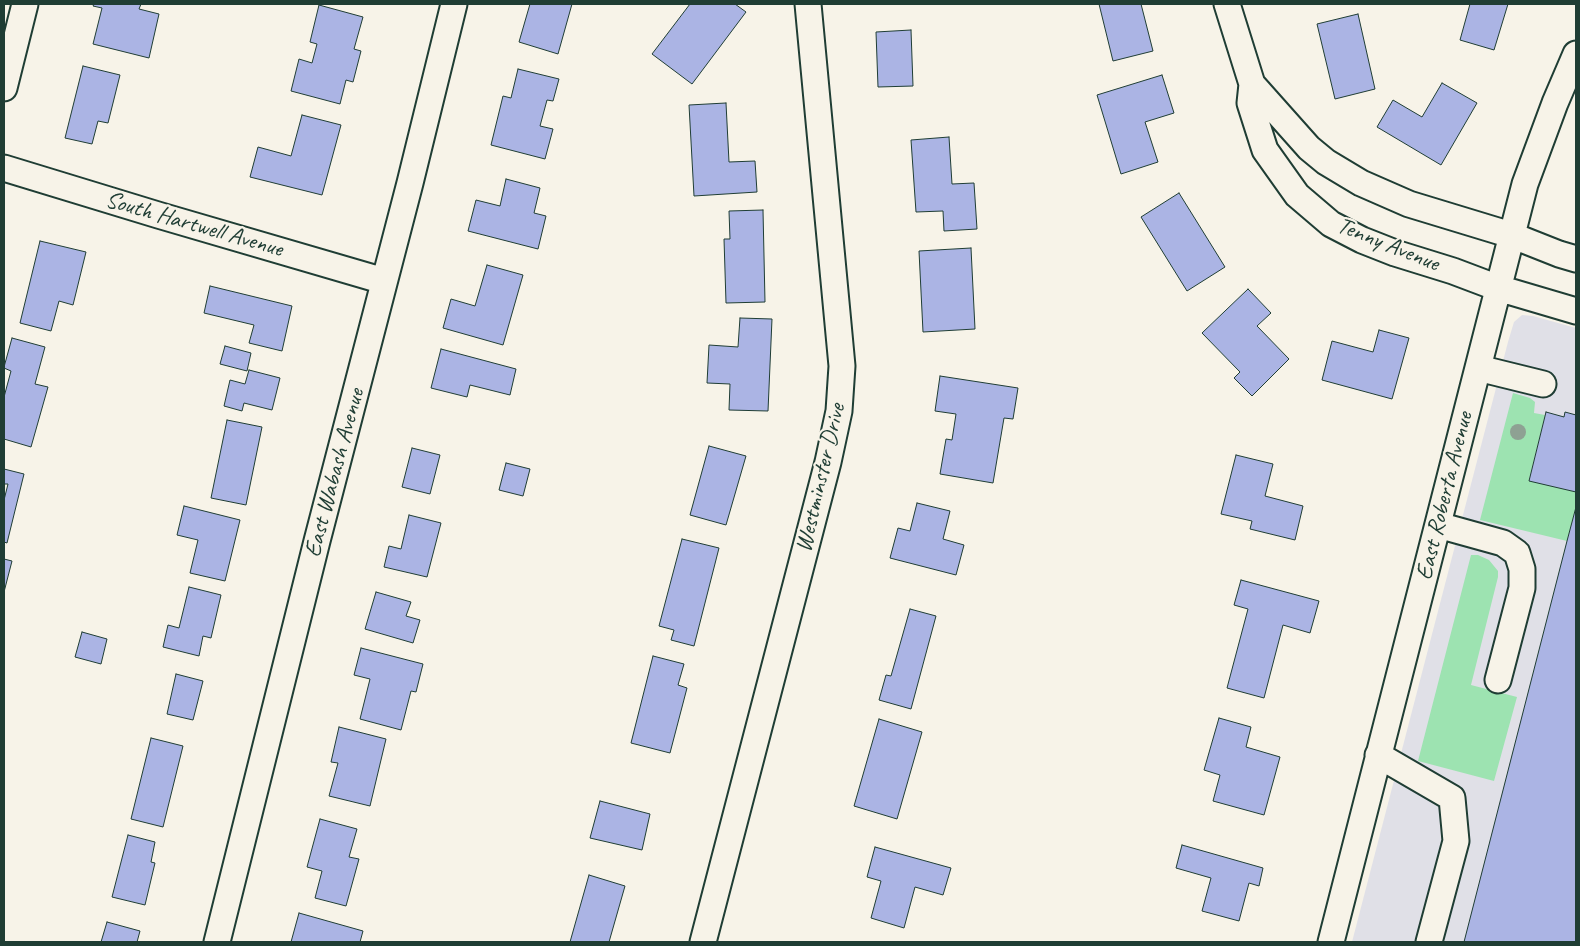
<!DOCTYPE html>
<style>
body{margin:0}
#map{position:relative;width:1580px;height:946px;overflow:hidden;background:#f7f3e8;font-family:Caveat,sans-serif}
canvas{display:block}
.frame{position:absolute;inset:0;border:5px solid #1f3d34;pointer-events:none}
</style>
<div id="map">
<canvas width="1580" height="946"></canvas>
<div class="frame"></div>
</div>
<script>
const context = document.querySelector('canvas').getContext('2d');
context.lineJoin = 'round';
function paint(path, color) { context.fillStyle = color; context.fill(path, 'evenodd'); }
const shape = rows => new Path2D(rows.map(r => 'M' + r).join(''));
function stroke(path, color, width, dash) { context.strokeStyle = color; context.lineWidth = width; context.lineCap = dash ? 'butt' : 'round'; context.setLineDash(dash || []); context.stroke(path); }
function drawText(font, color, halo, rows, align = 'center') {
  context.font = font + ' Caveat,sans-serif'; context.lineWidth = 4.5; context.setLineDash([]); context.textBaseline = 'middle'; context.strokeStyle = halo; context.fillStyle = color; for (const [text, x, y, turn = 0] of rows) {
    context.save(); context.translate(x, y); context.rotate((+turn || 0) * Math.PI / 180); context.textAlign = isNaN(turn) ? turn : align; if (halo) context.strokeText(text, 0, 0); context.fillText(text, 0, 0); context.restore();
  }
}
const built = shape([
 [1522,315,1533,316,1576,328,1576,942,1352,942,1508,342,1514,322]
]);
const green = shape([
 [1513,393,1530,398,1535,402,1534,413,1545,415,1529,480,1576,492,1576,507,1567,541,1480,520],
 [1471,555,1478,555,1489,560,1498,571,1498,577,1471,685,1517,697,1494,781,1418,761]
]);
const building = shape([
 [94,4,141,4,139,9,159,14,149,58,93,44,102,8,93,6,94,4],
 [530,4,572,4,558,54,519,42,530,4],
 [690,4,735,4,746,12,692,84,652,54,690,4],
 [1099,4,1141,4,1153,51,1113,61,1099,4],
 [1470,4,1508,4,1494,50,1460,40,1470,4],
 [319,5,363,17,354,49,361,51,353,82,346,80,340,104,291,91,299,59,312,63,317,44,310,42,319,5],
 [1358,14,1375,89,1335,99,1317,24,1358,14],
 [911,30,913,86,878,87,876,32,911,30],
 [83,66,120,75,108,123,98,121,92,144,65,138,83,66],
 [518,69,559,79,553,101,547,100,540,126,553,129,545,159,491,145,503,96,511,98,518,69],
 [1162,75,1174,113,1145,122,1158,162,1121,174,1097,95,1162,75],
 [1442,83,1477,103,1441,165,1377,127,1393,100,1422,117,1442,83],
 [726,103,729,162,755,161,757,192,694,196,689,105,726,103],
 [302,115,341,125,322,195,250,177,258,147,291,156,302,115],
 [949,137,952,184,974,183,977,229,944,231,943,211,916,212,911,140,949,137],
 [506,179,540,188,534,213,546,216,538,249,468,231,476,200,500,206,506,179],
 [1179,193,1225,267,1187,291,1141,217,1179,193],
 [763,210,765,302,726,303,724,239,730,239,729,211,763,210],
 [40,241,86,252,73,305,59,301,51,331,20,323,40,241],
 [971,248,975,329,923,332,919,251,971,248],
 [487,265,523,275,503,345,443,328,451,299,475,306,487,265],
 [210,286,292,306,282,351,249,343,254,325,204,313,210,286],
 [1248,289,1271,313,1257,326,1289,359,1252,396,1234,378,1240,372,1202,333,1248,289],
 [740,318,772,319,768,411,729,410,730,384,707,383,709,345,738,347,740,318],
 [1379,330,1409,338,1392,399,1322,380,1332,341,1373,352,1379,330],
 [12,338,45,347,35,384,48,387,31,447,4,439,4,397,11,371,4,368,4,367,12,338],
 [225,346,251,353,247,371,220,364,225,346],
 [441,349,516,369,510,395,470,385,467,397,431,388,441,349],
 [249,370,280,378,272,410,244,403,242,411,224,406,230,380,245,384,249,370],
 [940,376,1018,388,1013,419,1004,418,993,483,940,474,946,439,952,440,956,414,935,411,940,376],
 [1546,412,1564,417,1565,412,1576,415,1576,492,1529,481,1546,412],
 [227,420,262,427,246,505,211,498,227,420],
 [709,446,746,456,726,525,690,515,709,446],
 [412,448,440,455,430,494,402,487,412,448],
 [1236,455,1273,464,1265,496,1303,506,1295,540,1250,529,1252,521,1221,514,1236,455],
 [506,463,530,469,523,496,499,490,506,463],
 [4,469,24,474,7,543,4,542,4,500,8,484,4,484,4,469],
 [917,503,950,511,943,539,964,545,956,575,890,558,898,528,910,531,917,503],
 [184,506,240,520,225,581,190,573,198,540,177,535,184,506],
 [1576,507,1576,942,1464,942,1567,541,1576,507],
 [409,515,441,523,427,577,384,567,389,546,401,549,409,515],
 [682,539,719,548,694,646,671,640,674,630,659,626,682,539],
 [4,559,12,561,4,592,4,559],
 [1241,580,1319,601,1310,633,1283,625,1264,698,1227,688,1248,609,1234,605,1241,580],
 [189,587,221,595,211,638,203,636,199,656,163,647,168,625,179,628,189,587],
 [376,592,411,602,406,616,420,620,413,643,365,629,376,592],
 [910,609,936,616,911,709,879,700,886,675,891,676,910,609],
 [82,632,107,639,101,664,75,657,82,632],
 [361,648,423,664,416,692,411,691,401,730,360,719,370,679,354,675,361,648],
 [653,656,684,664,678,685,687,688,670,753,631,743,653,656],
 [176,674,203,681,193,720,167,714,176,674],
 [1219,718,1251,727,1246,747,1280,757,1264,815,1213,801,1220,775,1204,770,1219,718],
 [879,719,922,732,897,819,854,806,879,719],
 [339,727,386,739,370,806,329,796,338,763,331,762,339,727],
 [151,738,183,746,163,827,131,819,151,738],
 [600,801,650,814,642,850,590,838,600,801],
 [320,819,357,829,349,857,359,859,346,906,315,898,322,871,307,867,320,819],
 [128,835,155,842,151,862,155,863,145,905,112,897,128,835],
 [1182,845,1263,868,1259,886,1249,883,1239,921,1202,911,1211,878,1176,868,1182,845],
 [875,847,951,868,943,895,915,887,904,928,871,918,881,881,867,877,875,847],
 [589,875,625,886,609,942,570,942,589,875],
 [299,913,363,931,360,942,291,942,299,913],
 [107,922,140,931,137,942,101,942,107,922]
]);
const minor = shape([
 [1227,4,1252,84,1309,148,1326,162,1361,183,1409,204,1511,235,1559,254,1576,259],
 [1252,84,1250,103,1265,150,1297,195,1331,224,1362,240,1395,253,1453,271,1498,288,1576,311],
 [4,88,25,4],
 [4,168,158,215,384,281],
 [1478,368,1543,384],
 [1438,525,1503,543,1517,553,1522,569,1522,588,1498,680],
 [1378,755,1452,798,1456,841,1429,942],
 [217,942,317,541,410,183,454,4],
 [703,942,828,462,839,411,842,366,808,4],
 [1331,942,1525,184,1555,103,1576,54]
]);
const trees = [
 [1518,432]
];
const streetNames = [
 ["South Hartwell Avenue",194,225,16],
 ["Tenny Avenue",1388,245,22],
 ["East Wabash Avenue",335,473,-75],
 ["Westminster Drive",821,478,-77],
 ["East Roberta Avenue",1445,496,-76]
];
paint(built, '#e0e0e7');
paint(green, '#9de3b1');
paint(building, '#abb4e4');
stroke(building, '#1f3d34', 1);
stroke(minor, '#1f3d34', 29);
stroke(minor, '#f7f3e8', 25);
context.fillStyle = '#8ea193';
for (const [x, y] of trees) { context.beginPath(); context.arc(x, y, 8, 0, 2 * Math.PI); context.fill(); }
drawText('24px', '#1f3d34', '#f7f3e8', streetNames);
</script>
